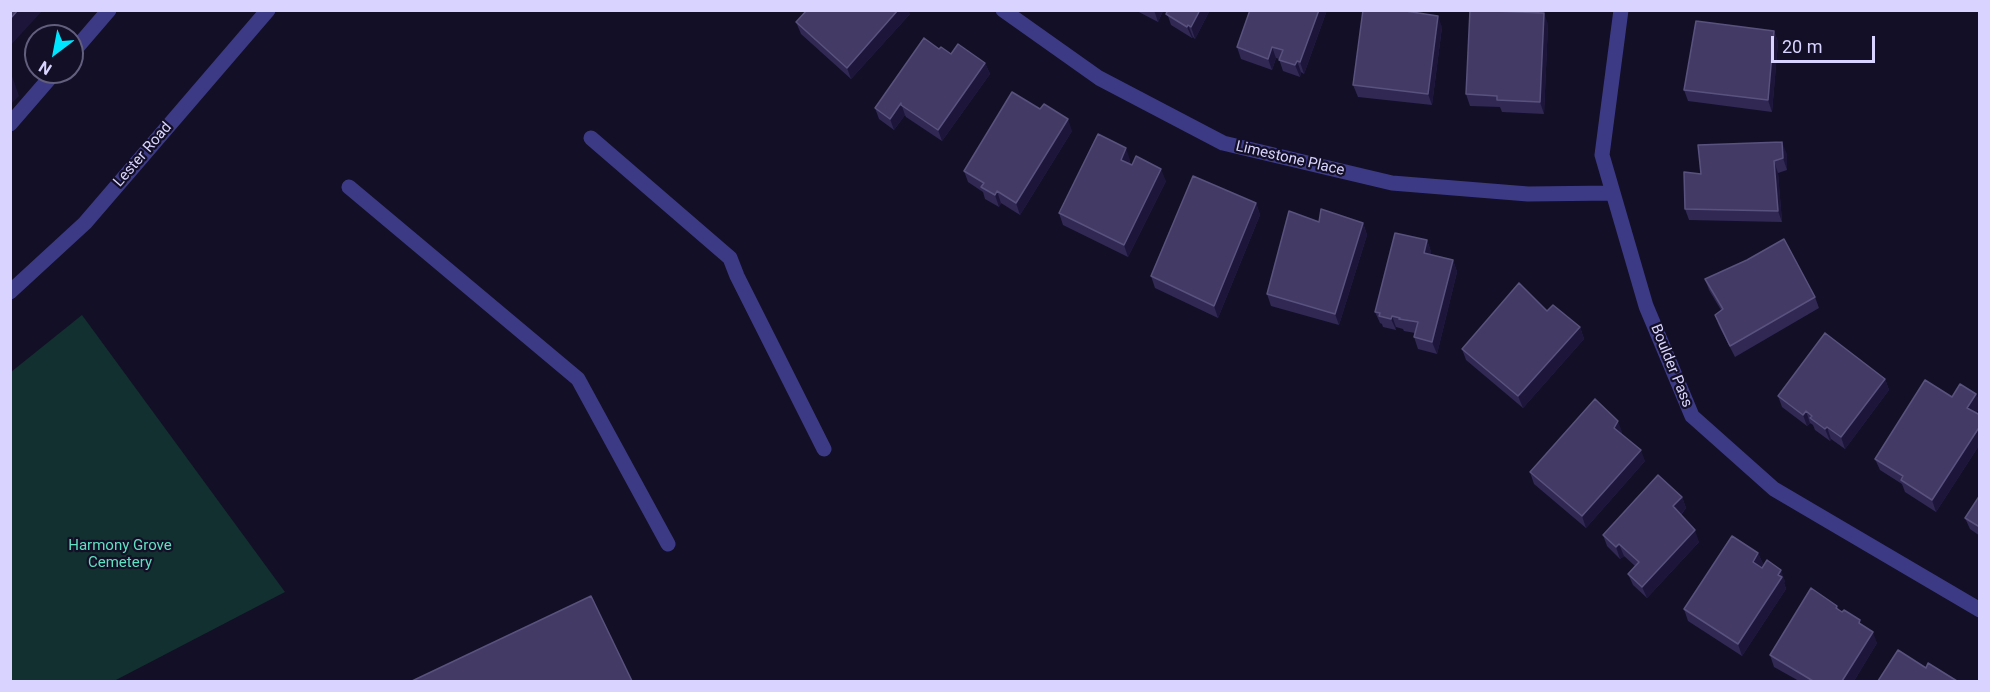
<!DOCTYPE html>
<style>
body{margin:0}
#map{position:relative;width:1990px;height:692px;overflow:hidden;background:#130f26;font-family:Roboto,sans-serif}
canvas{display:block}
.frame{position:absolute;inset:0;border:12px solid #d9d4ff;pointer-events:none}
.north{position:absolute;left:24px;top:24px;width:60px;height:60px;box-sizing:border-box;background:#130f26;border:2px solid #625e7d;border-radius:50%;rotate:212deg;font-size:16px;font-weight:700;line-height:24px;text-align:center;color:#d9d4ff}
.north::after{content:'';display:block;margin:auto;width:21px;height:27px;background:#00e5ff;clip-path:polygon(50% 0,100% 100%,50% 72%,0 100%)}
.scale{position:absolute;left:1771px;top:36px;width:104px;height:27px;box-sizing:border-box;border:3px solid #d9d4ff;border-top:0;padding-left:8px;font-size:18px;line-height:21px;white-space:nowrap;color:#d9d4ff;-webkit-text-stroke:4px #130f26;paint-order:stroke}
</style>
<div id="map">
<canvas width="1990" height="692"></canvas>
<div class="frame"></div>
<div class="north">N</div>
<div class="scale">20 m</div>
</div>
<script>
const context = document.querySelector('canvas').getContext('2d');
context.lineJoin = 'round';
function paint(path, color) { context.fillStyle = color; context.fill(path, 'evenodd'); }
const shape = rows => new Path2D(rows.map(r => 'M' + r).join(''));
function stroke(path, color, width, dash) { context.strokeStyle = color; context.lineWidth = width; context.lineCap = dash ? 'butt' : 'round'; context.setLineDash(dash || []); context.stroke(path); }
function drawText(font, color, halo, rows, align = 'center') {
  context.font = font + ' Roboto,sans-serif'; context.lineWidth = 4.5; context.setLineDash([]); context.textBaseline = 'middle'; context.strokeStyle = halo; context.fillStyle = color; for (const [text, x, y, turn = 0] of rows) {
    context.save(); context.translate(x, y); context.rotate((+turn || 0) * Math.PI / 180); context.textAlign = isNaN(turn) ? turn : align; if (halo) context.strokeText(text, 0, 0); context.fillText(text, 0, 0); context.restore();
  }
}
const green = shape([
 [82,315,285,592,114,681,11,681,11,372]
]);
const service = shape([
 [72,53,109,10],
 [10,124,55,72],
 [591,138,730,258,737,276,824,449],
 [349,187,578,379,668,544]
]);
const minor = shape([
 [1003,10,1099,78,1223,143,1392,183,1528,194,1613,193],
 [1621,10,1602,155,1646,306,1692,416,1774,489,1980,610],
 [10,292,85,223,268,10]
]);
const wall = shape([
 [1135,10,1210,10,1195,39,1193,37,1192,38,1171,25,1167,13,1163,11,1158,22],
 [1250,10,1327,10,1304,74,1301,72,1300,77,1283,71,1279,59,1276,58,1272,70,1241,59,1237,47],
 [910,14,851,79,801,34,796,22],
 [1548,24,1544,114,1502,112,1500,107,1470,106,1466,94],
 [1442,27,1432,105,1358,97,1353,85],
 [1774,31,1778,42,1772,112,1688,101,1684,90],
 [939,49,951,54,985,63,990,74,942,141,906,117,905,115,894,130,879,119,875,108],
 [1072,131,1020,215,1001,203,999,207,985,199,983,192,968,182,964,171],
 [1787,154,1787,170,1778,173,1782,222,1689,220,1685,209],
 [1130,160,1129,164,1166,181,1128,257,1063,225,1059,213],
 [1256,203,1260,215,1218,318,1155,288,1151,276],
 [1319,222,1363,223,1367,235,1339,325,1271,306,1267,294],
 [1427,240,1431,252,1430,254,1453,260,1457,272,1437,354,1418,349,1414,337,1415,333,1404,331,1403,329,1396,327,1396,330,1383,327,1382,324,1380,323,1375,312],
 [1705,279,1815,297,1819,308,1735,357,1719,326,1715,315,1721,310,1709,290],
 [1547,311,1580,327,1584,339,1523,408,1466,360,1462,349],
 [1885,379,1889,390,1845,449,1831,439,1830,441,1815,430,1813,425,1810,423,1807,426,1782,407,1778,396],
 [1976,394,1980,404,1980,407,1976,413,1980,415,1980,444,1936,512,1905,492,1902,484,1880,470,1875,459,1952,397],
 [1622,432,1621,434,1645,461,1586,528,1534,484,1530,472],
 [1980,495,1980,536,1970,529,1965,518],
 [1682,497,1686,508,1681,515,1699,542,1647,598,1633,585,1628,574,1635,566,1624,556,1620,559,1607,546,1603,535],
 [1758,553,1763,564,1761,567,1785,581,1784,583,1786,589,1742,656,1688,621,1684,609],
 [1837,606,1839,610,1862,625,1877,643,1854,681,1799,681,1774,667,1770,655]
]);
const shadedWall = shape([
 [18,10,43,10,10,46,10,19],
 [898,10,909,10,910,14,851,79,847,68],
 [1154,10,1163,11,1158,22],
 [1200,10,1210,10,1195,39,1191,27],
 [1319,10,1327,10,1304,74,1300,62],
 [1544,13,1548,24,1544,114,1540,102],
 [1438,16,1442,27,1432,105,1428,94],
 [1188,25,1193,37,1192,38,1187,27],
 [1774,31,1778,42,1772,112,1768,100],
 [1272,47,1276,58,1272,70,1268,59],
 [1297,61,1301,72,1300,77,1295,65],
 [985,63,990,74,942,141,938,130],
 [12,76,19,96,10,105,10,78],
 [901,103,905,115,894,130,890,119],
 [1068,119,1072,131,1020,215,1016,203],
 [1782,142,1787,154,1787,170,1783,158],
 [1126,148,1130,160,1125,171,1121,160],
 [1774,161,1778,173,1782,222,1778,211],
 [1161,169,1166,181,1128,257,1124,245],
 [997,191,1001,203,999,207,995,195],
 [1256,203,1260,215,1218,318,1214,306],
 [1363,223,1367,235,1339,325,1335,314],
 [1427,240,1431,252,1428,264,1424,253],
 [1453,260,1457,272,1437,354,1432,342],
 [1392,316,1396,327,1396,330,1391,319],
 [1580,327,1584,339,1523,408,1518,396],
 [1885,379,1889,390,1845,449,1841,437],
 [1976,394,1980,404,1980,407,1972,419,1967,408],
 [1806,411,1810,423,1807,426,1803,415],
 [1618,421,1622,432,1618,439,1614,428],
 [1980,426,1980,444,1936,512,1932,500],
 [1827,427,1831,439,1830,441,1825,429],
 [1641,450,1645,461,1586,528,1582,516],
 [1682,497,1686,508,1678,518,1673,506],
 [1695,530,1699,542,1647,598,1642,587],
 [1619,544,1624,556,1620,559,1616,547],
 [1758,553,1763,564,1757,573,1753,562],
 [1781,570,1785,581,1784,583,1786,589,1742,656,1738,644],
 [1873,632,1877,643,1854,681,1842,681]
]);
const building = shape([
 [10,10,18,10,10,19,10,10],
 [807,10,898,10,847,68,796,22,807,10],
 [1168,10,1200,10,1191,27,1188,25,1187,27,1166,14,1168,10],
 [1250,10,1319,10,1300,62,1297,61,1295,65,1279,60,1283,50,1272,47,1268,59,1237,47,1250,10],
 [1363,10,1399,10,1438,16,1428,94,1353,85,1363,10],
 [1470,10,1544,13,1540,102,1497,100,1497,96,1466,94,1470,10],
 [1696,21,1774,31,1768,100,1684,90,1696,21],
 [924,38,939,49,941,47,951,54,958,44,985,63,938,130,901,105,901,103,890,119,875,108,924,38],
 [1012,92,1040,109,1044,104,1068,119,1016,203,997,191,995,195,981,187,984,183,964,171,1012,92],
 [1098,134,1126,148,1121,160,1132,165,1136,156,1161,169,1124,245,1059,213,1098,134],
 [1782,142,1783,158,1774,161,1778,211,1685,209,1684,172,1701,174,1698,145,1782,142],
 [1193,176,1256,203,1214,306,1151,276,1193,176],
 [1321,209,1363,223,1335,314,1267,294,1289,211,1319,222,1321,209],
 [1395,233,1427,240,1424,253,1453,260,1432,342,1414,337,1418,322,1399,319,1400,318,1392,316,1391,319,1379,316,1380,313,1375,312,1395,233],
 [1784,239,1815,297,1730,346,1715,315,1723,309,1705,279,1747,260,1784,239],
 [1519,283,1547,311,1553,305,1580,327,1518,396,1462,349,1519,283],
 [1825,333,1885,379,1841,437,1827,427,1825,429,1810,418,1812,416,1806,411,1803,415,1778,396,1825,333],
 [1925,380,1952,397,1960,384,1976,394,1967,408,1980,415,1980,426,1932,500,1901,480,1903,476,1875,459,1925,380],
 [1595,399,1618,421,1614,428,1641,450,1582,516,1530,472,1595,399],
 [1658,475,1682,497,1673,506,1695,530,1642,587,1628,574,1639,562,1619,544,1616,547,1603,535,1658,475],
 [1980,495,1980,525,1978,526,1965,518,1980,495],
 [1732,536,1758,553,1753,562,1762,568,1767,560,1781,570,1778,575,1782,577,1738,644,1684,609,1732,536],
 [1811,588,1837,606,1836,608,1842,612,1844,610,1860,620,1859,623,1873,632,1842,681,1813,681,1770,655,1811,588],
 [591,596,632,681,412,681,591,596],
 [1898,650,1926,668,1928,663,1957,681,1878,681,1898,650]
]);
const streetNames = [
 ["Lester Road",143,155,-49],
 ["Limestone Place",1290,159,13],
 ["Boulder Pass",1671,366,68]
];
const parkNames = [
 ["Harmony Grove",120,546],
 ["Cemetery",120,563]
];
paint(green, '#12302f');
stroke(service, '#3d3a85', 15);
stroke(minor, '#3d3a85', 15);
paint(wall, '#312854');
paint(shadedWall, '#1d163a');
paint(building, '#433a66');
stroke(building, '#5a527e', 1.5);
drawText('15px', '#d9d4ff', '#130f26', streetNames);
drawText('15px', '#5fe0c0', '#130f26', parkNames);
</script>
